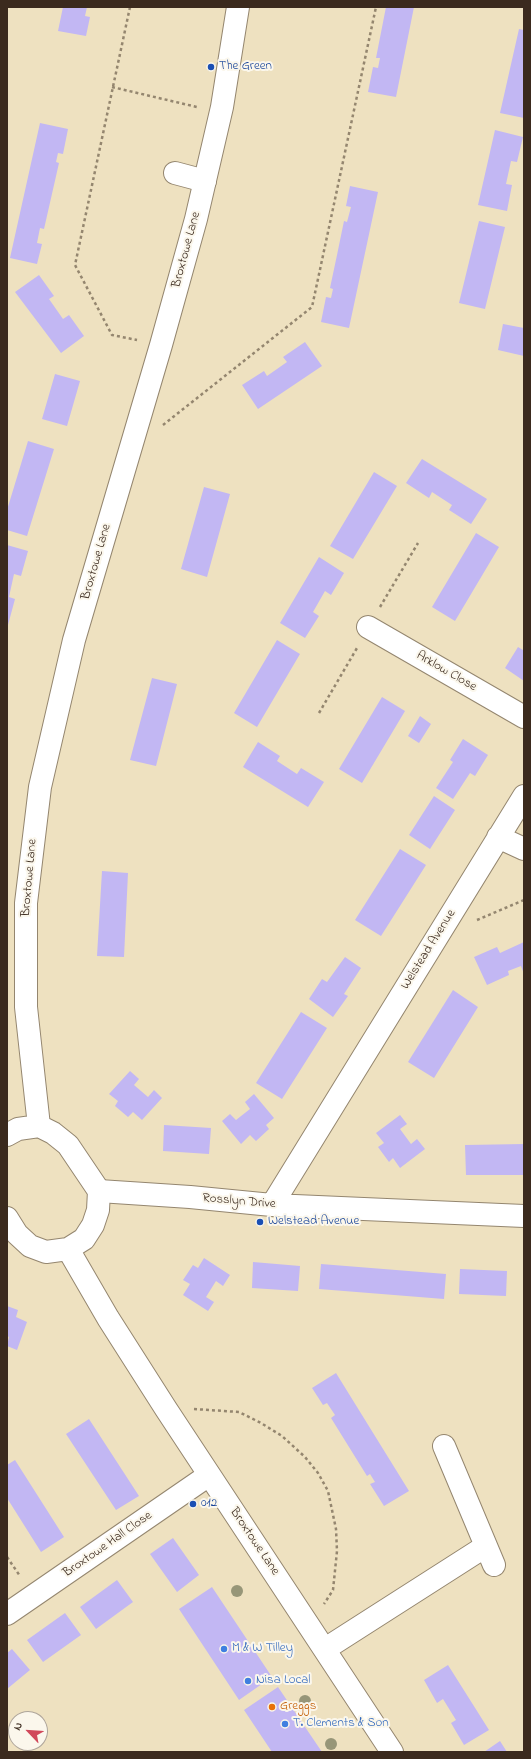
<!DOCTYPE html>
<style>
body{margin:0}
#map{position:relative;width:531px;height:1759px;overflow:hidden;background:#eee1c0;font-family:"Indie Flower",sans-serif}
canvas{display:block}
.frame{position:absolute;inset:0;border:8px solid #3b2a1e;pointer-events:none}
.north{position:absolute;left:8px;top:1711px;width:40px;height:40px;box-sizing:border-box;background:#fbf7ec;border:1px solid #aea59a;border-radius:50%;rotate:295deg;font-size:11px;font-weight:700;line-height:16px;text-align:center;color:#3b2a1e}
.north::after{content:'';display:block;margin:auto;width:14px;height:18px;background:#d1495b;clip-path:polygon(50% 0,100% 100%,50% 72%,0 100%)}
</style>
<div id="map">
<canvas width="531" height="1759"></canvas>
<div class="frame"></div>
<div class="north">N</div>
</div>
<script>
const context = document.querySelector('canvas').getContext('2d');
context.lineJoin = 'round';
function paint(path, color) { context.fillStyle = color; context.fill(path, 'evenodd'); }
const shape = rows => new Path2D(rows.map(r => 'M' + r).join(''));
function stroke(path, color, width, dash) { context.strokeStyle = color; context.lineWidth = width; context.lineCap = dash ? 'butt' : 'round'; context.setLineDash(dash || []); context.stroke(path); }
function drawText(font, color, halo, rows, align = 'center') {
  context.font = font + ' "Indie Flower",sans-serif'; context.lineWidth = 4; context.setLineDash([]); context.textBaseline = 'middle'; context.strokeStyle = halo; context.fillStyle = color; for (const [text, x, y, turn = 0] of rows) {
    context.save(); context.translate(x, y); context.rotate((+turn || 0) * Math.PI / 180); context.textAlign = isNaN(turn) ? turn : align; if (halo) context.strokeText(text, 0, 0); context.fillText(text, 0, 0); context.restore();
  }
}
const building = shape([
 [63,7,87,7,85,16,90,17,86,36,58,31],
 [386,7,414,7,396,97,368,92,373,67,378,68,380,58,376,58],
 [519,29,524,30,524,118,500,113],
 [40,123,68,129,63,154,58,153,56,162,59,163,44,229,40,228,37,243,42,244,37,264,10,258],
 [495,130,523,137,517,162,511,161,506,184,512,185,507,211,478,205],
 [350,186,378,192,349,328,321,322,326,297,331,298,333,289,330,288,337,255,344,221,347,222,351,207,346,206],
 [479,221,505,227,485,309,459,303],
 [39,275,54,296,49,299,63,319,69,315,84,336,61,353,15,292],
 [503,324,524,328,524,356,498,350],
 [305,342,322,366,258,409,242,385,264,371,267,376,287,362,283,357],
 [55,374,80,381,67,426,42,419],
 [28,441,54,449,27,536,7,530,7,510],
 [422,459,487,499,471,524,449,510,452,505,432,492,429,498,406,483],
 [374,472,397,486,353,559,330,546],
 [204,487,230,494,207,577,181,569],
 [476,533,499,547,455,621,432,607],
 [7,545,28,551,21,576,14,574,9,597,15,599,8,625],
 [319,557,344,573,331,595,325,591,313,612,319,616,305,638,280,623],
 [277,640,300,654,257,727,234,713],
 [518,647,523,650,524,648,524,681,505,668],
 [152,678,177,684,156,766,130,760],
 [382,697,405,711,362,783,339,769],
 [420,716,431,724,419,743,408,736],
 [463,739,488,755,475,776,470,773,453,799,436,788,453,762,450,760],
 [258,742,280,756,277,761,297,774,301,768,324,782,308,807,243,767],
 [434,796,455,810,430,849,409,835],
 [400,849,426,865,381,936,355,920],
 [102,871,128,873,124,957,97,956],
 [524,942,524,974,521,966,508,971,509,975,487,985,474,957,497,947,500,953],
 [345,957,361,968,344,994,348,996,333,1017,309,999,322,979,327,982],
 [453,990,478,1007,434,1078,408,1062],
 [301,1012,327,1028,282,1099,256,1083],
 [130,1071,139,1079,134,1085,148,1097,154,1090,162,1098,142,1120,133,1112,128,1117,115,1106,118,1101,109,1094],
 [254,1094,274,1118,266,1125,269,1129,256,1141,250,1135,241,1144,222,1121,230,1114,236,1120,250,1109,245,1102],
 [400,1115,407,1124,400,1129,411,1144,417,1139,425,1149,400,1168,393,1158,389,1162,378,1147,384,1143,376,1133],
 [164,1125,211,1128,209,1154,163,1151],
 [524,1144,524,1175,466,1175,465,1145],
 [204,1258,230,1275,223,1286,216,1281,206,1297,214,1302,208,1311,183,1295,190,1284,183,1280,193,1265,198,1268],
 [253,1262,300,1266,298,1291,252,1288],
 [321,1264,446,1274,444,1299,319,1289],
 [460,1269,507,1271,506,1296,459,1294],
 [7,1306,18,1310,16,1317,27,1322,17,1350,7,1346,9,1337,7,1336],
 [336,1373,409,1491,384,1506,370,1484,375,1482,370,1474,367,1476,331,1418,335,1415,327,1403,323,1405,312,1388],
 [89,1419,139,1496,116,1510,66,1434],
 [15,1460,64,1537,41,1552,7,1498,7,1465],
 [173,1538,199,1575,177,1592,150,1554],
 [117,1580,133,1602,96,1629,80,1607],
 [212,1587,272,1677,239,1700,179,1609],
 [65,1613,81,1635,43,1662,27,1640],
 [12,1649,30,1670,7,1689,7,1653],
 [448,1665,489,1730,464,1745,451,1723,456,1720,443,1699,437,1703,424,1680],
 [278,1687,322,1752,272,1752,244,1710],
 [500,1741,507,1752,484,1752]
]);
const path = shape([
 [130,7,75,265,112,335,137,340],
 [112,87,197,107],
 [163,425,312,307,376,7],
 [380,607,418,543],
 [319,713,357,648],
 [477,920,524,900],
 [194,1409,239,1412,261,1423,282,1436,305,1457,318,1473,328,1491,336,1529,337,1551,333,1590,324,1604],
 [7,1557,20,1576]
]);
const minor = shape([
 [175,173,205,181],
 [368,627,524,717],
 [498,837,524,849],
 [99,1191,190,1197,272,1205,524,1216],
 [272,1205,524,796],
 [444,1446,494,1565],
 [7,1614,209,1475],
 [325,1649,486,1546]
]);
const major = shape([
 [39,1126,26,1007,26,903,40,787,74,640,161,345,196,219,222,107,238,7],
 [7,1135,18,1129,39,1126,53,1133,68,1145,99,1191,98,1210,93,1225,84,1239,68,1249,46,1252,30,1246,17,1234,7,1218],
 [68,1249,108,1318,166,1409,392,1752]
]);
const trees = [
 [237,1591],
 [305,1701],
 [331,1744]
];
const markers = [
 [211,67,4,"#1a4fb4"],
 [260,1222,4,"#1a4fb4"],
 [193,1504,4,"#1a4fb4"],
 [224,1649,4,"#3f7fe0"],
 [248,1681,4,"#3f7fe0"],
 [272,1707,4,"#e8710a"],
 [285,1724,4,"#3f7fe0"]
];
const transitNames = [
 ["The Green",219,67],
 ["Welstead Avenue",268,1222],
 ["012",201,1504]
];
const streetNames = [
 ["Broxtowe Lane",187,250,-75],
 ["Broxtowe Lane",97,562,-74],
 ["Arklow Close",446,672,30],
 ["Broxtowe Lane",30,878,-85],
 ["Welstead Avenue",429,950,-58],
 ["Rosslyn Drive",239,1202,5],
 ["Broxtowe Lane",254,1542,56],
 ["Broxtowe Hall Close",108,1545,-35]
];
const shopNames = [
 ["M & W Tilley",232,1649],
 ["Nisa Local",256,1681],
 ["T. Clements & Son",293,1724]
];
const foodNames = [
 ["Greggs",280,1707]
];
paint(building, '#c2b7f3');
stroke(minor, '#94866f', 24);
stroke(major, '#94866f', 24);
stroke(path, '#94866f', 2.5, [3, 3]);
stroke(minor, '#fff', 22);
stroke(major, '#fff', 22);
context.fillStyle = '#979678';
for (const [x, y] of trees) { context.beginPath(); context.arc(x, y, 6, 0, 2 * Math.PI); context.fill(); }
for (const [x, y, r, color] of markers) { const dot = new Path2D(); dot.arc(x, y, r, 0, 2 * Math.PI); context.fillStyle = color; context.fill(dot); stroke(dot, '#fbf7ec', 1.5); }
drawText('13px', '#164399', '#fbf7ec', transitNames, 'left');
drawText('13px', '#3b2a1e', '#fbf7ec', streetNames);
drawText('13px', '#366cbe', '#fbf7ec', shopNames, 'left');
drawText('13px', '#c56008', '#fbf7ec', foodNames, 'left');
</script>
